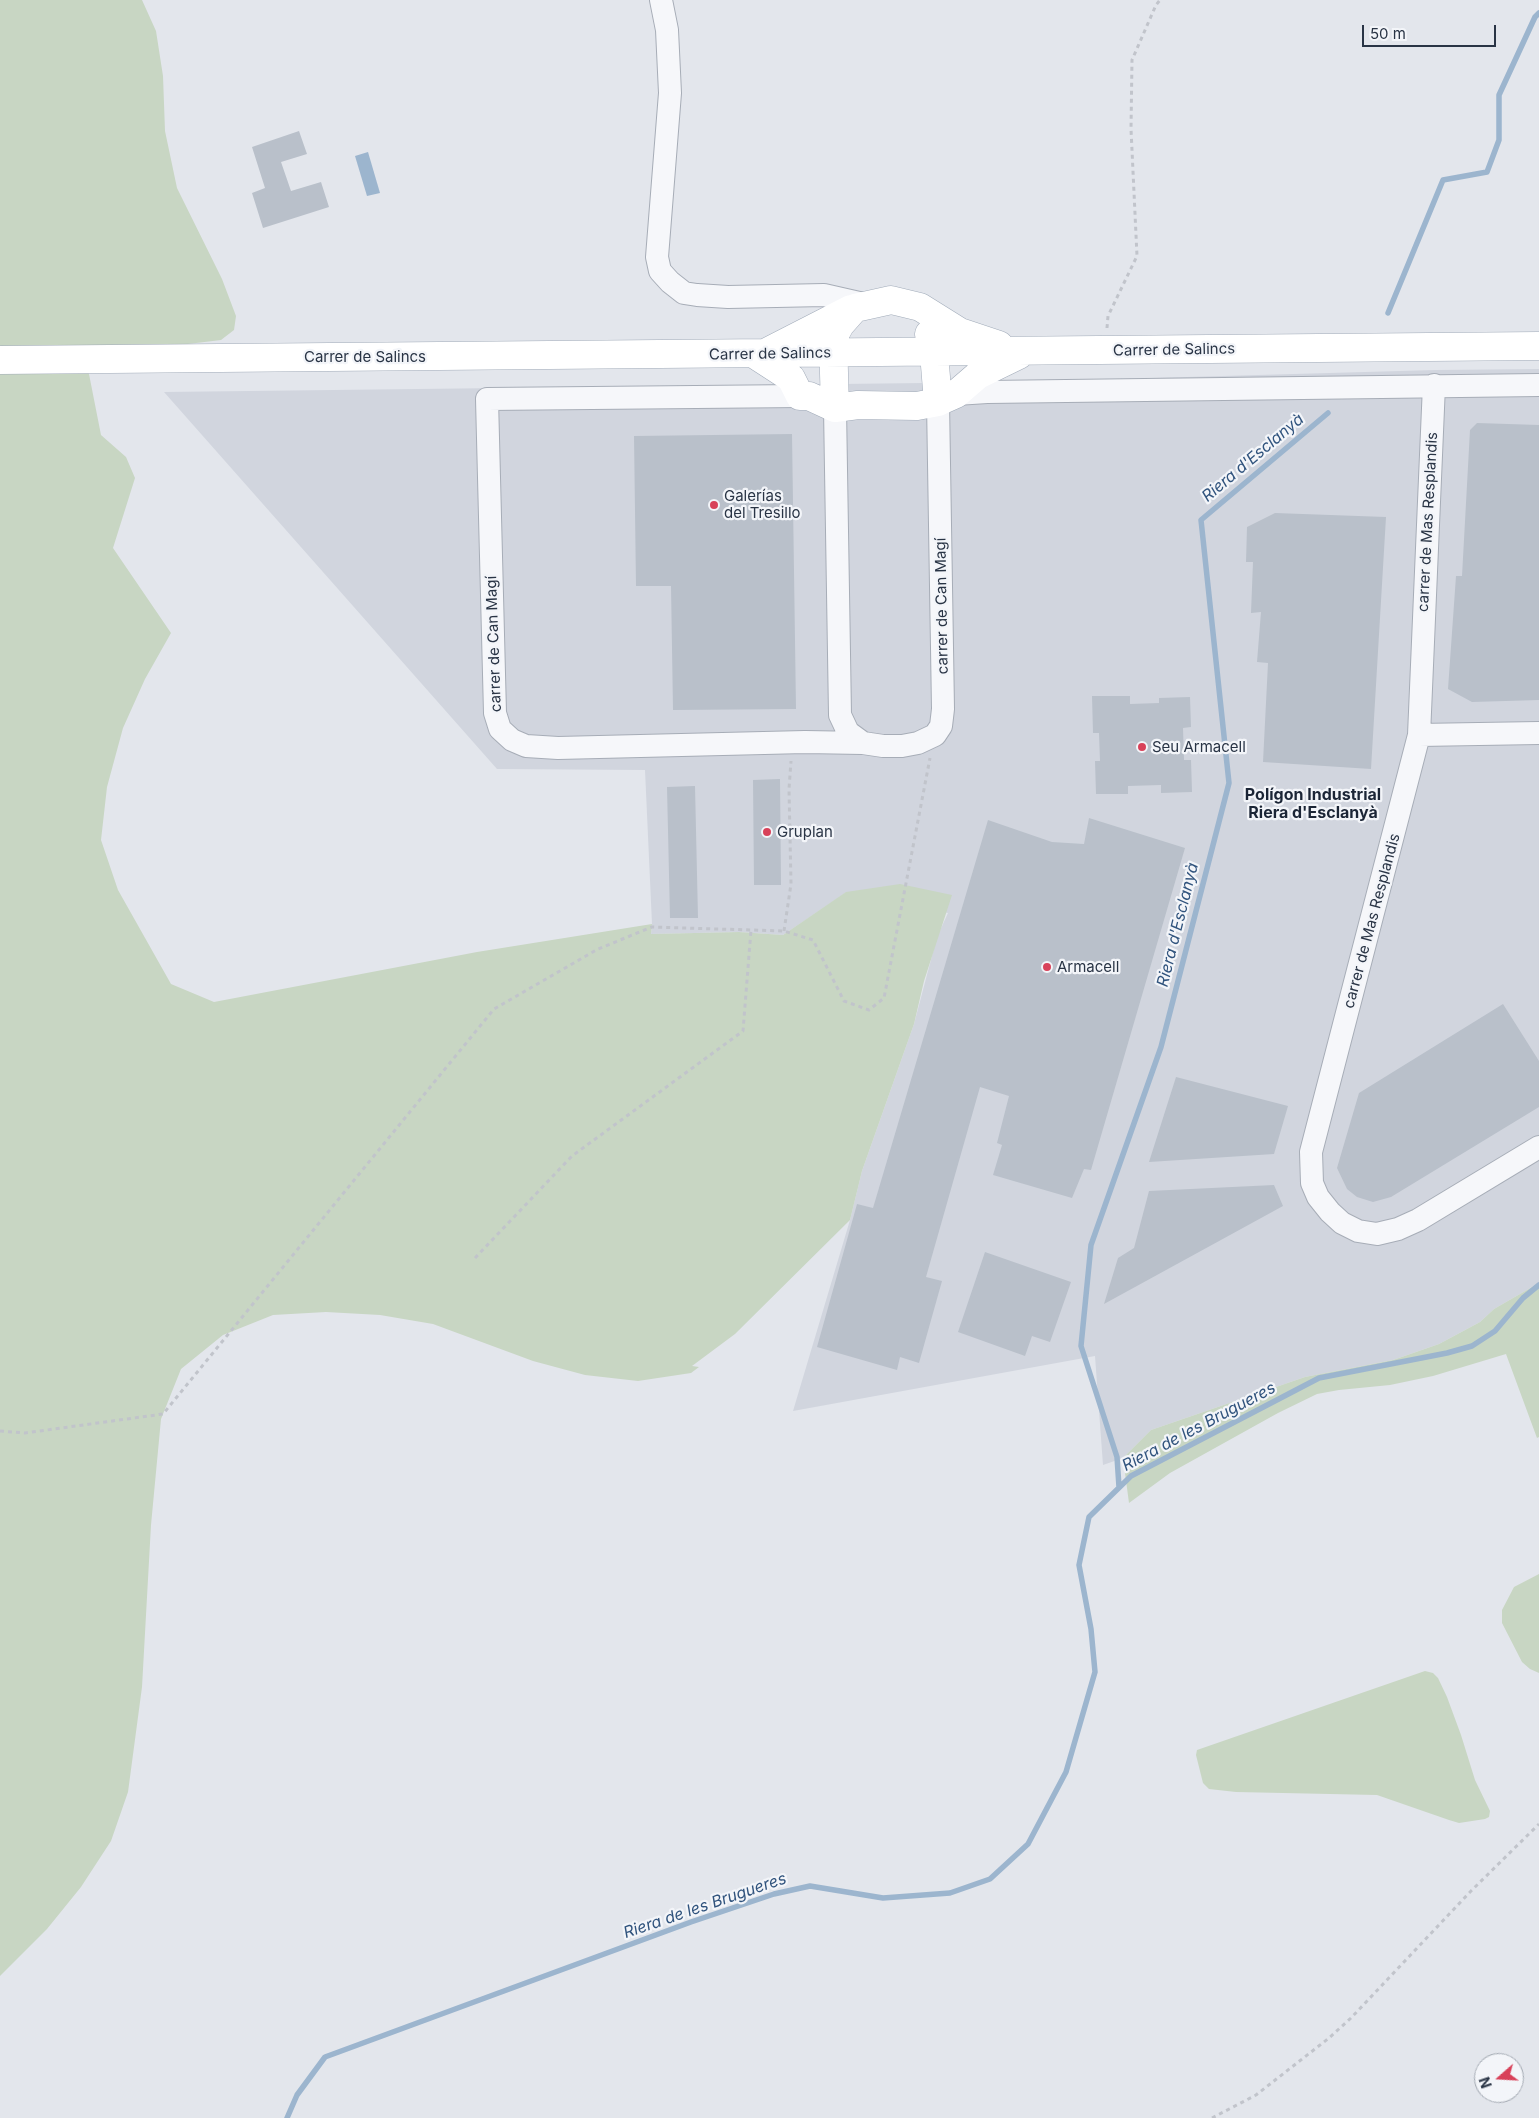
<!DOCTYPE html>
<meta charset="utf-8">
<style>
body{margin:0}
#map{position:relative;width:1539px;height:2118px;overflow:hidden;background:#e3e6ec;font-family:Inter,sans-serif}
canvas{display:block}
.north{position:absolute;left:1474px;top:2053px;width:50px;height:50px;box-sizing:border-box;background:#f3f5f9;border:1px solid #a2a8b1;border-radius:50%;rotate:251deg;font-size:14px;font-weight:700;line-height:20px;text-align:center;color:#293445}
.north::after{content:'';display:block;margin:auto;width:18px;height:22px;background:#d84159;clip-path:polygon(50% 0,100% 100%,50% 72%,0 100%)}
.scale{position:absolute;left:1362px;top:25px;width:134px;height:22px;box-sizing:border-box;border:2px solid #293445;border-top:0;padding-left:6px;font-size:15px;line-height:18px;white-space:nowrap;color:#293445;-webkit-text-stroke:4px #f3f5f9;paint-order:stroke}
</style>
<div id="map">
<canvas width="1539" height="2118"></canvas>
<div class="north">N</div>
<div class="scale">50 m</div>
</div>
<script>
const context = document.querySelector('canvas').getContext('2d');
context.lineJoin = 'round';
function paint(path, color) { context.fillStyle = color; context.fill(path, 'evenodd'); }
const shape = rows => new Path2D(rows.map(r => 'M' + r).join(''));
function stroke(path, color, width, dash) { context.strokeStyle = color; context.lineWidth = width; context.lineCap = dash ? 'butt' : 'round'; context.setLineDash(dash || []); context.stroke(path); }
function drawText(font, color, halo, rows, align = 'center') {
  context.font = font + ' Inter,sans-serif'; context.lineWidth = 4.5; context.setLineDash([]); context.textBaseline = 'middle'; context.strokeStyle = halo; context.fillStyle = color; for (const [text, x, y, turn = 0] of rows) {
    context.save(); context.translate(x, y); context.rotate((+turn || 0) * Math.PI / 180); context.textAlign = isNaN(turn) ? turn : align; if (halo) context.strokeText(text, 0, 0); context.fillText(text, 0, 0); context.restore();
  }
}
const built = shape([
 [1539,369,1539,1283,1494,1309,1480,1322,1439,1344,1393,1360,1305,1377,1151,1430,1123,1458,1103,1465,1095,1356,793,1411,850,1220,862,1171,914,1024,937,937,948,913,847,892,783,935,739,932,651,934,652,924,645,770,497,769,164,392,1009,382,1436,370]
]);
const green = shape([
 [0,0,142,0,156,31,163,76,165,131,177,188,222,279,236,316,234,330,221,340,89,356,88,369,101,435,126,457,135,478,113,548,171,633,145,679,123,728,107,787,101,840,118,890,171,984,214,1002,477,952,652,924,651,934,739,932,783,935,846,892,900,884,952,895,924,981,914,1024,862,1171,850,1220,735,1334,692,1366,699,1367,691,1373,638,1381,585,1375,533,1361,433,1324,380,1315,326,1312,273,1315,223,1335,181,1369,161,1419,151,1525,142,1687,128,1792,111,1841,81,1887,47,1929,0,1976],
 [1539,1283,1539,1437,1537,1438,1506,1354,1433,1376,1390,1385,1339,1390,1317,1394,1278,1413,1170,1473,1129,1503,1123,1458,1151,1430,1305,1377,1393,1360,1439,1344,1480,1322,1494,1309],
 [1539,1574,1539,1673,1530,1669,1522,1662,1502,1623,1502,1610,1514,1587],
 [1425,1671,1433,1673,1438,1678,1447,1697,1461,1735,1475,1780,1490,1811,1489,1817,1485,1819,1459,1823,1449,1820,1377,1795,1236,1792,1209,1789,1203,1783,1196,1755,1197,1750]
]);
const water = shape([
 [368,152,380,193,367,196,355,156]
]);
const stream = shape([
 [1388,313,1443,180,1487,172,1499,140,1499,95,1535,17,1539,13],
 [1119,1487,1117,1457,1081,1346,1091,1245,1161,1047,1229,783,1201,520,1328,413],
 [287,2118,297,2095,325,2057,691,1922,774,1894,810,1886,883,1898,950,1893,990,1879,1028,1844,1066,1772,1095,1672,1091,1629,1079,1565,1089,1517,1131,1476,1319,1378,1447,1353,1472,1346,1495,1331,1523,1298,1539,1285]
]);
const building = shape([
 [299,131,307,154,281,162,291,191,321,182,329,207,263,228,252,193,265,188,252,147],
 [1477,423,1539,425,1539,700,1472,702,1448,689,1456,576,1462,576,1470,430],
 [792,434,796,709,673,710,671,586,636,586,634,436],
 [1275,513,1386,517,1371,769,1263,762,1268,663,1257,662,1261,612,1251,613,1253,562,1246,562,1247,527],
 [1092,696,1130,696,1130,704,1159,703,1159,698,1190,697,1191,727,1183,728,1184,760,1191,760,1192,792,1161,793,1161,785,1128,786,1128,794,1096,794,1095,761,1100,761,1099,733,1093,733],
 [780,779,781,885,754,885,753,780],
 [695,786,698,918,670,918,667,787],
 [1089,818,1185,848,1091,1170,1084,1169,1072,1198,993,1175,1002,1145,997,1143,1009,1096,980,1087,926,1277,942,1281,919,1363,900,1357,897,1370,817,1347,857,1204,873,1208,988,820,1052,842,1084,844],
 [1503,1004,1539,1061,1539,1107,1391,1197,1373,1202,1357,1197,1347,1189,1337,1168,1359,1093],
 [1176,1077,1288,1106,1274,1154,1149,1162],
 [1274,1185,1283,1206,1104,1304,1118,1258,1134,1248,1149,1191],
 [985,1252,1071,1282,1050,1342,1032,1336,1025,1356,958,1332]
]);
const path = shape([
 [1107,328,1108,316,1137,256,1131,129,1132,60,1156,5,1160,0],
 [784,931,791,884,789,789,791,761],
 [475,1258,572,1156,743,1031,751,930],
 [0,1431,25,1433,163,1414,494,1009,598,949,652,927,784,931,813,940,844,1001,869,1010,884,998,930,758],
 [1212,2118,1256,2095,1329,2038,1351,2018,1471,1891,1539,1824]
]);
const minor = shape([
 [661,0,667,30,670,93,657,257,660,271,670,282,684,293,697,295,728,297,824,295,868,305],
 [1434,385,1419,735,1311,1152,1312,1183,1318,1197,1330,1212,1342,1223,1358,1231,1377,1234,1398,1229,1418,1220,1539,1147],
 [956,394,987,392,1539,385],
 [800,396,487,399,495,713,500,729,512,740,526,746,558,748,805,742,863,743],
 [835,408,840,715,848,732,863,743,883,746,902,746,918,743,935,735,941,726,943,709,938,402],
 [1419,735,1539,733]
]);
const major = shape([
 [929,334,934,353,938,402],
 [767,352,851,309],
 [754,354,791,378,800,396,809,396,835,408,858,405,917,406,938,402,956,394,978,375,1019,355],
 [0,360,1539,346],
 [835,408,833,338,840,325,855,308,891,300,920,307,960,332,999,345]
]);
const markers = [
 [714,505,5,"#d84159"],
 [1142,747,5,"#d84159"],
 [767,832,5,"#d84159"],
 [1047,967,5,"#d84159"]
];
const streetNames = [
 ["Carrer de Salincs",1174,350,-1],
 ["Carrer de Salincs",770,354,-1],
 ["Carrer de Salincs",365,357],
 ["carrer de Mas Resplandis",1428,522,-87],
 ["carrer de Can Magí",942,606,-91],
 ["carrer de Can Magí",494,644,-92],
 ["carrer de Mas Resplandis",1372,921,-75]
];
const poiNames = [
 ["Galerías",724,496],
 ["del Tresillo",724,513],
 ["Seu Armacell",1152,747],
 ["Gruplan",777,832],
 ["Armacell",1057,967]
];
const waterNames = [
 ["Riera d'Esclanyà",1253,458,-40],
 ["Riera d'Esclanyà",1178,925,-76],
 ["Riera de les Brugueres",1199,1427,-28],
 ["Riera de les Brugueres",705,1906,-19]
];
const neighbourhoodNames = [
 ["Polígon Industrial",1313,795],
 ["Riera d'Esclanyà",1313,813]
];
paint(built, '#d1d5de');
paint(green, '#c8d6c3');
paint(water, '#9cb5ce');
stroke(stream, '#9cb5ce', 5.5);
paint(building, '#b9c0ca');
stroke(minor, '#a7adb7', 24);
stroke(major, '#a1abb9', 29);
stroke(path, '#c1c4cb', 3, [4, 4]);
stroke(minor, '#f6f7fa', 22);
stroke(major, '#fff', 28);
for (const [x, y, r, color] of markers) { const dot = new Path2D(); dot.arc(x, y, r, 0, 2 * Math.PI); context.fillStyle = color; context.fill(dot); stroke(dot, '#f3f5f9', 2); }
drawText('15px', '#293445', '#f3f5f9', streetNames);
drawText('15px', '#293445', '#f3f5f9', poiNames, 'left');
drawText('italic 16px', '#30537d', '#f3f5f9', waterNames);
drawText('bold 16px', '#1b2536', '#f3f5f9', neighbourhoodNames);
</script>
